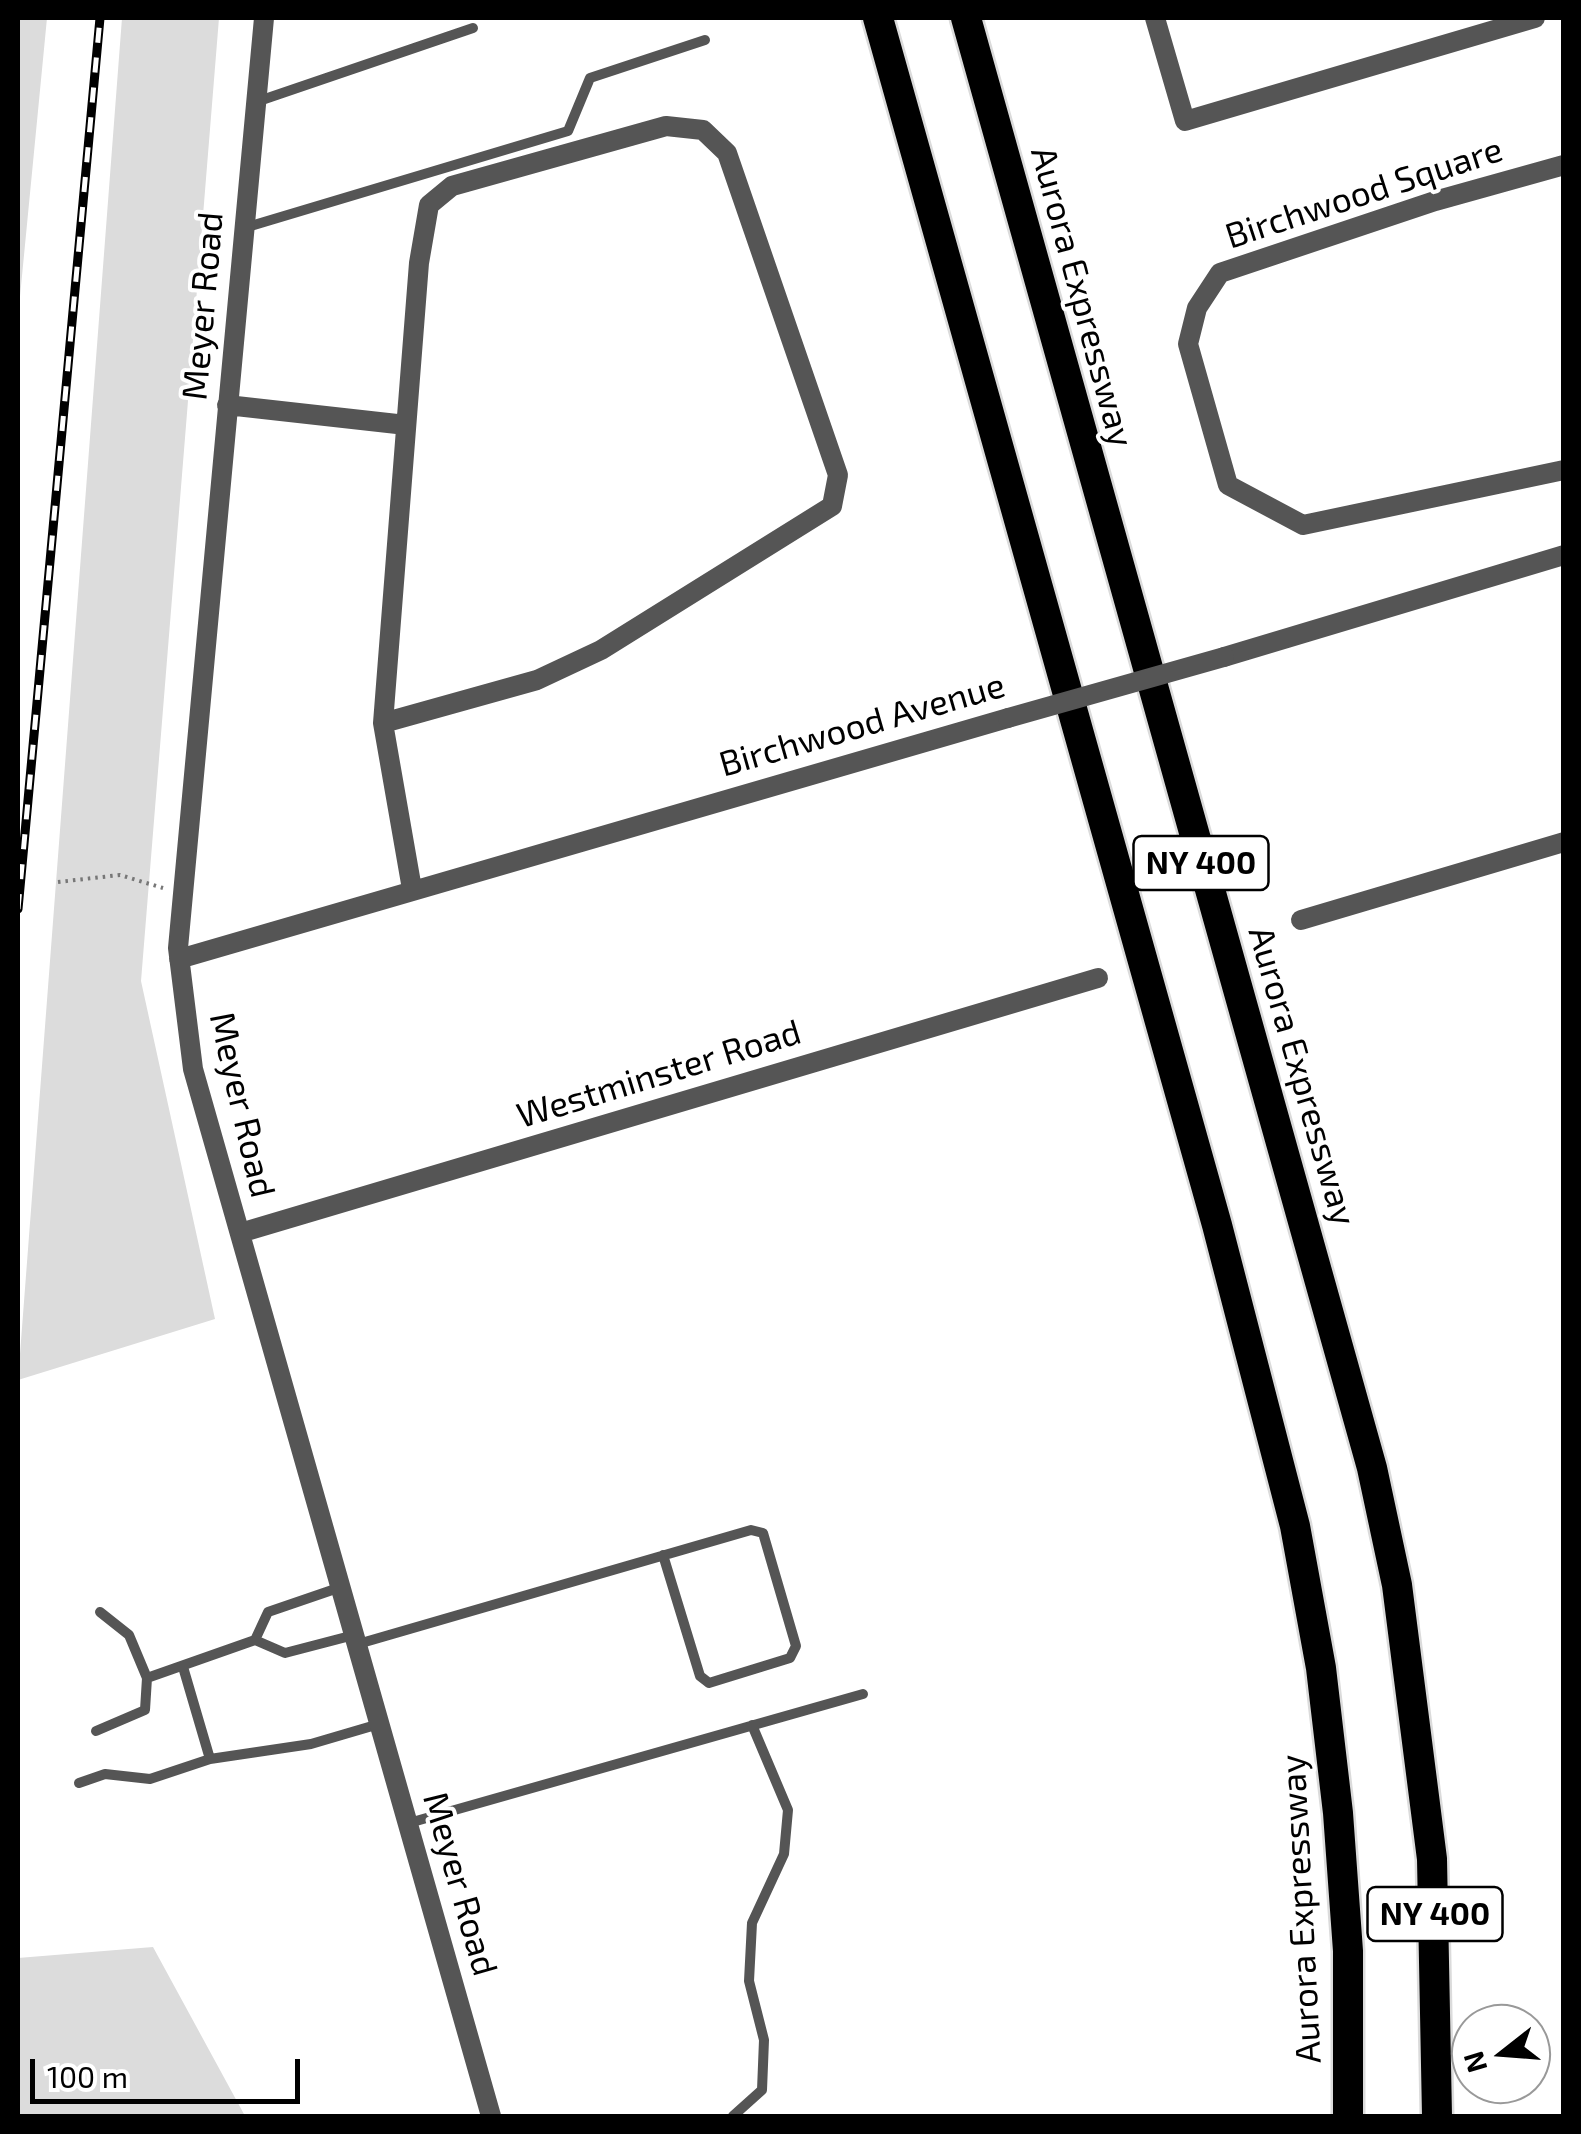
<!DOCTYPE html>
<style>
body{margin:0}
#map{position:relative;width:1581px;height:2134px;overflow:hidden;background:#fff;font-family:"Exo 2",sans-serif}
canvas{display:block}
.frame{position:absolute;inset:0;border:20px solid #000;pointer-events:none}
.north{position:absolute;left:1451px;top:2004px;width:100px;height:100px;box-sizing:border-box;background:#fff;border:2px solid #999;border-radius:50%;rotate:253deg;font-size:28px;font-weight:700;line-height:40px;text-align:center;color:#000}
.north::after{content:'';display:block;margin:auto;width:35px;height:45px;background:#000;clip-path:polygon(50% 0,100% 100%,50% 72%,0 100%)}
.scale{position:absolute;left:30px;top:2059px;width:270px;height:45px;box-sizing:border-box;border:5px solid #000;border-top:0;padding-left:12px;font-size:30px;line-height:35px;white-space:nowrap;color:#000;-webkit-text-stroke:8px #fff;paint-order:stroke}
</style>
<div id="map">
<canvas width="1581" height="2134"></canvas>
<div class="frame"></div>
<div class="north">N</div>
<div class="scale">100 m</div>
</div>
<script>
const context = document.querySelector('canvas').getContext('2d');
context.lineJoin = 'round';
function paint(path, color) { context.fillStyle = color; context.fill(path, 'evenodd'); }
const shape = rows => new Path2D(rows.map(r => 'M' + r).join(''));
function stroke(path, color, width, dash) { context.strokeStyle = color; context.lineWidth = width; context.lineCap = dash ? 'butt' : 'round'; context.setLineDash(dash || []); context.stroke(path); }
function drawText(font, color, halo, rows, align = 'center') {
  context.font = font + ' "Exo 2",sans-serif'; context.lineWidth = 8; context.setLineDash([]); context.textBaseline = 'middle'; context.strokeStyle = halo; context.fillStyle = color; for (const [text, x, y, turn = 0] of rows) {
    context.save(); context.translate(x, y); context.rotate((+turn || 0) * Math.PI / 180); context.textAlign = isNaN(turn) ? turn : align; if (halo) context.strokeText(text, 0, 0); context.fillText(text, 0, 0); context.restore();
  }
}
const green = shape([
 [18,18,47,18,18,317],
 [122,18,219,18,141,981,215,1319,18,1380],
 [153,1947,245,2116,18,2116,18,1958]
]);
const path = shape([
 [58,882,120,875,163,888]
]);
const lane = shape([
 [256,102,473,28],
 [244,228,568,131,590,78,705,40],
 [341,1587,268,1612,255,1640,285,1653,354,1635],
 [100,1612,129,1635,147,1678],
 [358,1644,751,1530,763,1533,796,1646,790,1658,709,1683,700,1676,663,1555],
 [96,1731,145,1710,147,1678,255,1640],
 [210,1759,311,1744,379,1724],
 [79,1783,105,1774,150,1779,210,1759,183,1667],
 [409,1823,863,1694],
 [733,2116,762,2090,764,2040,749,1981,752,1923,784,1854,788,1810,752,1725]
]);
const street = shape([
 [264,18,178,948,193,1069,491,2116],
 [1155,18,1185,121,1535,18],
 [1564,165,1435,201,1220,273,1197,308,1188,344,1228,485,1303,525,1564,470],
 [227,405,406,425],
 [1224,657,1564,555],
 [383,723,537,680,601,650,832,506,838,475,727,153,703,130,666,126,452,186,429,205,419,263,383,723,412,889],
 [1301,920,1564,842],
 [179,959,1008,718],
 [240,1233,1098,978]
]);
const highway = shape([
 [878,18,1217,1225,1295,1526,1321,1668,1338,1813,1348,1951,1348,2116],
 [966,18,1372,1468,1397,1585,1432,1859,1437,2116]
]);
const rail = shape([
 [18,909,100,18]
]);
const streetBridge = shape([
 [1008,718,1224,657]
]);
const shields = [
 [1201,863,135],
 [1435,1914,135]
];
const shieldNames = [
 ["NY 400",1201,863],
 ["NY 400",1435,1914]
];
const streetNames = [
 ["Birchwood Square",1364,193,-18],
 ["Aurora Expressway",1082,297,75],
 ["Meyer Road",203,306,-85],
 ["Birchwood Avenue",862,725,-16],
 ["Westminster Road",659,1074,-17],
 ["Aurora Expressway",1302,1076,74],
 ["Meyer Road",242,1105,77],
 ["Meyer Road",460,1884,74],
 ["Aurora Expressway",1301,1909,-93]
];
paint(green, '#dcdcdc');
stroke(highway, '#dbdbdb', 35);
stroke(path, '#777', 4, [2.5, 5]);
stroke(lane, '#555', 10);
stroke(street, '#555', 20);
stroke(highway, '#000', 30);
stroke(rail, '#000', 9);
stroke(rail, '#fff', 5, [15]);
stroke(streetBridge, '#555', 20);
for (const [x, y, w] of shields) { const box = new Path2D(); box.roundRect(x - w / 2, y - 27, w, 54, 8); context.fillStyle = '#fff'; context.fill(box); stroke(box, '#000', 2.5); }
drawText('bold 32px', '#000', null, shieldNames);
drawText('35px', '#000', '#fff', streetNames);
</script>
